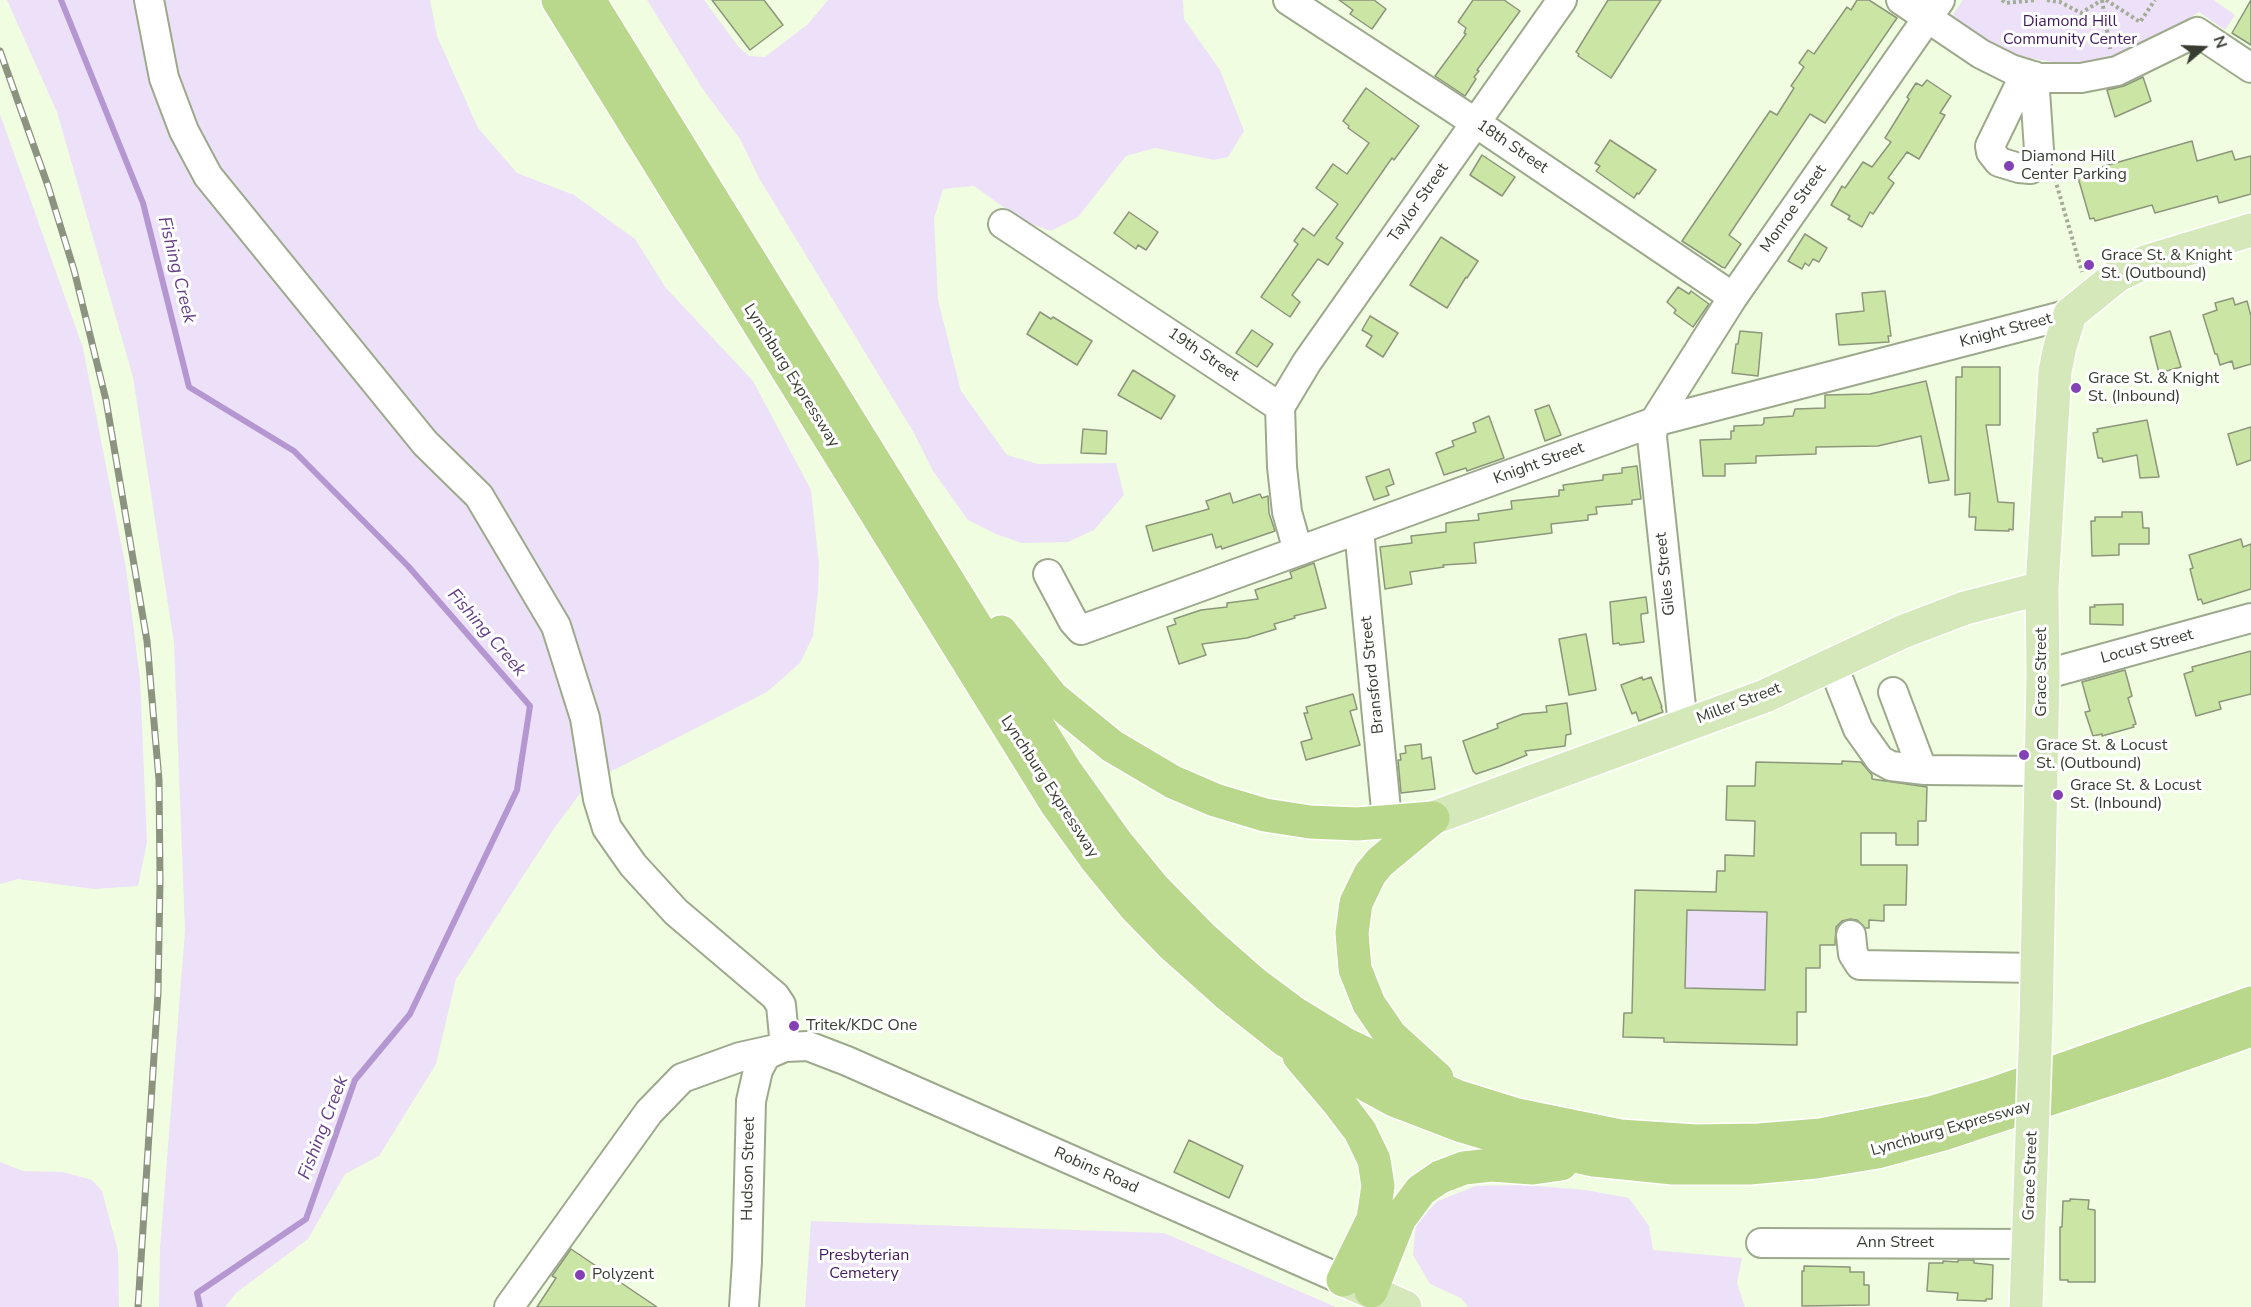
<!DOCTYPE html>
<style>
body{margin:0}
#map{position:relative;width:2251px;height:1307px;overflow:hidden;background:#f1fde0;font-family:"Nunito Sans",sans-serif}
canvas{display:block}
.north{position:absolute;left:2173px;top:18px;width:60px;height:60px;-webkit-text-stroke:4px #fff;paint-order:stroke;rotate:71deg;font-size:16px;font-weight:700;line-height:24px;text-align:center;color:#383d32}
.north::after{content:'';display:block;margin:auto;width:21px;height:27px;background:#383d32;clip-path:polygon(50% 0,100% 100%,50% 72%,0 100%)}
</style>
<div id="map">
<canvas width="2251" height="1307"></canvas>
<div class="north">N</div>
</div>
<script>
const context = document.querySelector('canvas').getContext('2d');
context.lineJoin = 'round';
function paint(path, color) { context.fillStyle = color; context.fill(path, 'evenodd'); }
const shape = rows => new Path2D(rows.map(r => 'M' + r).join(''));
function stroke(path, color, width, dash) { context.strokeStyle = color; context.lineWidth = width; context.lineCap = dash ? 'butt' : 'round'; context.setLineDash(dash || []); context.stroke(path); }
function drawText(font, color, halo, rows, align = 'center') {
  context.font = font + ' "Nunito Sans",sans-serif'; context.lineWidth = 6; context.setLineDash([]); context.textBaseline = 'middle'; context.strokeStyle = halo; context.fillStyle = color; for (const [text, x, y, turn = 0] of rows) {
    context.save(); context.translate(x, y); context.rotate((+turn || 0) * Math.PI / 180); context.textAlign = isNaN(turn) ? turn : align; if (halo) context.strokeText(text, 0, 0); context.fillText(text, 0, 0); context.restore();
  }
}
const green = shape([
 [7,0,430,0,437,36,478,128,517,173,574,195,635,239,666,288,753,381,811,490,819,564,818,592,813,636,800,663,767,692,602,776,579,795,555,827,456,979,436,1064,379,1156,345,1174,308,1239,236,1293,225,1307,159,1307,160,1248,185,931,174,643,133,377,57,112],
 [647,0,704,0,738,46,749,56,765,57,808,24,828,0,1183,0,1184,19,1220,70,1244,131,1228,157,1214,160,1155,148,1126,156,1078,217,1051,231,1023,221,974,186,943,189,934,218,938,300,961,391,1007,455,1038,464,1116,463,1124,495,1094,530,1068,542,1022,543,996,534,968,520,933,471,914,433,759,178,740,139,704,91],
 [1963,0,2214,0,2235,15,2225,30,2199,12,2161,36,2115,59,2065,64,2022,57,2001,48,1952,16],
 [0,114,83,348,126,568,140,679,147,842,138,886,94,889,18,879,0,884],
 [1687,910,1767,912,1781,990,1685,988],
 [0,1162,23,1171,63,1172,92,1180,102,1191,118,1251,119,1307,0,1307],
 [1525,1185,1586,1190,1629,1198,1649,1226,1653,1250,1742,1258,1737,1283,1745,1307,1468,1307,1461,1298,1430,1284,1413,1255,1416,1223,1438,1201,1476,1186],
 [811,1221,1164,1233,1336,1307,805,1307]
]);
const stream = shape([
 [61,0,143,203,189,387,294,451,408,566,530,706,517,790,410,1014,355,1080,306,1219,197,1293,200,1307]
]);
const building = shape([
 [712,0,764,0,783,25,750,50,712,0],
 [1339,0,1374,0,1386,9,1372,29,1350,14,1353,10,1339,0],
 [1473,0,1504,0,1520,11,1477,70,1479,71,1474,77,1476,79,1465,96,1435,76,1466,34,1464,33,1466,28,1458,22,1473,0],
 [1608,0,1661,0,1611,78,1578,56,1579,54,1576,52,1608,0],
 [1857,0,1869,0,1897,18,1825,123,1810,114,1729,235,1741,244,1725,268,1722,267,1682,241,1770,111,1777,115,1794,88,1791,86,1804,67,1799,63,1808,50,1814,54,1847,7,1851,10,1857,0],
 [2251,0,2251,45,2232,33,2251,0],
 [2143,77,2151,101,2115,117,2107,90,2124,86,2143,77],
 [1927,80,1951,96,1940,113,1945,115,1919,159,1907,152,1888,178,1894,183,1873,214,1870,212,1862,227,1848,219,1850,216,1831,205,1842,186,1845,188,1863,162,1872,167,1891,142,1885,138,1909,99,1907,97,1916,83,1922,86,1927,80],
 [1366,88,1419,126,1394,160,1392,158,1336,238,1343,243,1328,265,1318,259,1292,295,1300,302,1290,317,1261,297,1298,244,1294,241,1303,228,1314,236,1338,204,1316,188,1333,164,1347,174,1369,143,1348,128,1349,126,1343,121,1366,88],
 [1610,140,1656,170,1639,194,1637,193,1634,198,1596,171,1600,166,1595,163,1610,140],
 [2192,141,2197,161,2232,151,2235,160,2251,156,2251,194,2219,203,2217,196,2155,213,2152,205,2095,221,2094,218,2090,219,2077,174,2192,141],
 [1482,155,1515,177,1502,196,1470,175,1482,155],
 [1129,212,1158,232,1146,250,1138,245,1136,249,1114,233,1129,212],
 [1805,234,1827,248,1819,262,1813,259,1809,266,1805,263,1802,269,1788,261,1805,234],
 [1441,237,1478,261,1467,278,1466,277,1447,308,1410,285,1441,237],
 [1678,287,1689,294,1691,291,1709,304,1693,327,1674,313,1676,310,1667,302,1678,287],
 [1885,291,1891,336,1888,336,1889,342,1839,345,1836,314,1864,311,1862,293,1885,291],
 [2233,298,2235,305,2247,301,2251,316,2251,364,2234,369,2232,361,2220,365,2217,354,2215,354,2203,315,2217,310,2215,303,2233,298],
 [1040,312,1051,319,1053,317,1092,341,1077,365,1027,334,1040,312],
 [1370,316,1398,333,1383,357,1366,346,1372,336,1362,330,1370,316],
 [1252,330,1273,344,1257,367,1236,353,1252,330],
 [1740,331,1762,333,1758,376,1732,373,1736,344,1738,344,1740,331],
 [2170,331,2181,367,2159,373,2150,337,2170,331],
 [1962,367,2000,367,2000,425,1986,425,1998,502,2014,503,2013,530,2009,529,2009,531,1975,530,1976,517,1969,517,1970,493,1955,495,1956,377,1962,377,1962,367],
 [1133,370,1175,396,1161,419,1118,395,1133,370],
 [1926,381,1949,480,1929,483,1921,436,1878,446,1816,447,1816,454,1756,456,1756,463,1725,464,1725,476,1703,476,1700,440,1731,439,1731,431,1734,431,1734,426,1762,425,1764,423,1764,418,1793,416,1795,409,1825,408,1825,395,1870,394,1926,381],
 [1549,405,1561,435,1545,441,1535,410,1549,405],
 [1489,416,1504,458,1467,471,1466,468,1444,475,1436,453,1454,446,1452,441,1476,432,1473,423,1489,416],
 [2147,420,2159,477,2140,478,2137,455,2103,462,2102,458,2098,458,2093,433,2098,432,2097,429,2147,420],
 [2251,427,2251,460,2237,465,2228,434,2251,427],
 [1083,429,1107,431,1106,454,1081,453,1083,429],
 [1637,466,1641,499,1632,500,1632,504,1596,507,1597,514,1588,515,1588,520,1551,524,1552,533,1474,543,1476,563,1443,565,1444,567,1410,572,1412,584,1385,589,1380,547,1412,543,1411,536,1446,532,1446,523,1479,520,1478,514,1512,509,1511,501,1559,496,1559,490,1564,490,1563,485,1603,480,1603,475,1622,473,1622,468,1637,466],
 [1389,469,1394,484,1386,487,1389,495,1374,500,1366,477,1389,469],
 [1230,493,1233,503,1260,494,1262,498,1268,496,1269,513,1275,531,1222,549,1221,546,1216,548,1212,534,1153,551,1146,526,1209,509,1206,501,1230,493],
 [2122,512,2142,512,2143,528,2149,528,2149,544,2119,544,2119,555,2092,556,2091,521,2095,521,2095,517,2122,517,2122,512],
 [2241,539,2243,547,2251,544,2251,589,2203,604,2201,599,2198,600,2190,569,2193,568,2189,555,2241,539],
 [1314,563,1326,608,1294,616,1295,618,1274,624,1276,629,1247,638,1202,644,1206,655,1179,664,1167,627,1176,624,1174,619,1201,610,1227,607,1227,603,1258,599,1255,590,1292,578,1290,572,1314,563],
 [1646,597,1648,613,1641,614,1641,618,1644,642,1620,645,1619,643,1613,644,1610,602,1646,597],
 [2123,604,2123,625,2090,624,2090,607,2095,607,2094,605,2123,604],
 [1586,634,1596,690,1569,695,1559,639,1586,634],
 [2251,651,2251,694,2219,702,2221,709,2196,716,2184,674,2193,671,2192,667,2251,651],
 [2125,670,2132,696,2128,698,2136,724,2133,725,2134,727,2102,736,2102,734,2093,736,2085,712,2090,711,2082,682,2125,670],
 [1642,677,1643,680,1651,677,1662,707,1661,707,1663,712,1639,721,1636,712,1632,714,1621,685,1642,677],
 [1353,694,1357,709,1350,711,1360,745,1306,760,1301,742,1312,739,1304,713,1308,713,1306,707,1353,694],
 [1567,703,1571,734,1566,735,1565,746,1525,751,1527,755,1500,766,1476,774,1473,771,1463,741,1498,728,1497,724,1523,714,1547,712,1546,706,1567,703],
 [1421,744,1422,759,1431,757,1435,789,1401,793,1398,760,1401,760,1400,754,1406,753,1405,746,1421,744],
 [1842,761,1861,762,1872,775,1872,779,1927,787,1926,821,1918,821,1918,845,1896,845,1896,833,1861,833,1861,865,1907,865,1906,905,1884,905,1884,921,1869,920,1869,928,1865,928,1857,920,1850,919,1842,921,1836,927,1835,945,1820,945,1820,968,1806,968,1806,1012,1797,1012,1797,1045,1664,1042,1664,1038,1623,1037,1624,1013,1632,1013,1635,890,1716,892,1717,871,1725,871,1725,855,1754,856,1755,821,1726,820,1727,786,1755,786,1756,762,1842,764,1842,761],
 [1687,910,1767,912,1765,990,1685,988,1687,910],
 [1189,1140,1243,1166,1229,1198,1174,1172,1189,1140],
 [2070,1199,2089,1200,2088,1209,2095,1210,2095,1282,2068,1282,2068,1280,2060,1280,2060,1227,2062,1227,2063,1201,2070,1201,2070,1199],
 [571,1249,657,1307,537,1307,556,1278,552,1276,571,1249],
 [1958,1260,1974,1260,1974,1263,1993,1265,1992,1299,1986,1299,1986,1301,1957,1300,1958,1293,1927,1291,1929,1263,1943,1263,1943,1261,1958,1262,1958,1260],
 [1804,1266,1850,1267,1850,1272,1864,1272,1864,1285,1869,1285,1869,1305,1802,1306,1802,1271,1804,1271,1804,1266]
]);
const path = shape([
 [2002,0,2006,3,2037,0],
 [2047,0,2060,2,2081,13,2102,0],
 [2102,0,2110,49],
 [2106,0,2140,22,2155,0],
 [2055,179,2082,272]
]);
const minor = shape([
 [149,0,164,78,184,131,208,176,425,443,479,496,556,626,585,718,598,799,607,828,633,865,676,912,775,996,781,1005,785,1047],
 [1288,0,1476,123,1733,297],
 [1901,0,1981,54,2011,69,2040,78,2081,78,2117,71,2197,32,2251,68],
 [2025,74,1990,146,1991,152,1999,162,2019,168,2030,169,2037,163,2039,150,2034,76],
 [1003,224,1280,407,1282,467,1287,512,1298,551],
 [1280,407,1307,362,1562,0],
 [1359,530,1387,820],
 [1048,574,1073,621,1081,630,1654,422,2070,314],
 [1833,666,1858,729,1880,760,1891,766,1925,770,2041,771],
 [2043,675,2251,618],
 [1893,692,1922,769],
 [1683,725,1652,437,1654,422,1733,297,1940,0],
 [1851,935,1853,954,1860,965,2037,968],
 [1761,1243,2029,1244],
 [509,1307,649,1112,682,1078,740,1057,785,1047,808,1046,847,1061,1343,1280],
 [744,1307,747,1261,751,1101,758,1070,766,1055,780,1049]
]);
const major = shape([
 [1433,818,1765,696,1902,632,1965,608,2042,588],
 [2036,1023,2043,675,2042,588,2055,371,2060,347,2070,314,2118,275,2148,261,2251,230],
 [1344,1280,1405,1307],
 [2026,1307,2031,1166]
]);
const highway = shape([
 [558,0,1057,805,1095,858,1135,907,1173,946,1228,995,1286,1041,1394,1100,1462,1126,1532,1147,1594,1160,1673,1168,1749,1168,1816,1162,1877,1152,1943,1134,2158,1063,2251,1030],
 [589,0,1065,770,1117,843,1154,888,1202,937,1254,983,1293,1012,1347,1045,1456,1096,1517,1115,1620,1136,1696,1141,1759,1140,1821,1135,1930,1113,1993,1094,2251,1003],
 [1001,632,1052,697,1112,746,1173,782,1215,800,1265,815,1310,822,1357,824,1433,818],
 [1433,818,1380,862,1370,874,1356,903,1352,933,1355,969,1369,1004,1391,1036,1437,1078],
 [1299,1056,1338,1102,1360,1131,1374,1160,1378,1186,1373,1219,1343,1280],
 [1371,1291,1400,1218,1421,1190,1440,1177,1464,1168,1491,1165,1533,1168,1561,1164]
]);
const rail = shape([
 [0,51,48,186,74,270,106,400,147,641,159,780,160,880,158,993,138,1307]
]);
const majorBridge = shape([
 [2031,1166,2036,1023]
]);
const markers = [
 [2009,166,6,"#8341b5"],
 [2089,265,6,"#8341b5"],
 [2076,388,6,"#8341b5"],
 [2024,755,6,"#8341b5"],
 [2058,795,6,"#8341b5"],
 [794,1026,6,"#8341b5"],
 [580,1275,6,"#8341b5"]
];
const parkNames = [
 ["Diamond Hill",2070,22],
 ["Community Center",2070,40],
 ["Presbyterian",864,1256],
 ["Cemetery",864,1274]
];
const streetNames = [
 ["18th Street",1512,147,34],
 ["Taylor Street",1419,203,-55],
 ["Monroe Street",1794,209,-55],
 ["Knight Street",2006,331,-15],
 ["19th Street",1203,355,34],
 ["Lynchburg Expressway",791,376,58],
 ["Knight Street",1539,464,-20],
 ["Giles Street",1666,574,-96],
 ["Locust Street",2147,647,-15],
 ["Grace Street",2042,672,-90],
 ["Bransford Street",1373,675,-96],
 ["Miller Street",1739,704,-21],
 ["Lynchburg Expressway",1049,787,57],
 ["Lynchburg Expressway",1951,1129,-16],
 ["Hudson Street",749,1169,-89],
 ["Robins Road",1096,1171,24],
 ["Grace Street",2031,1176,-88],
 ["Ann Street",1895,1243]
];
const poiNames = [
 ["Diamond Hill",2021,157],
 ["Center Parking",2021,175],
 ["Grace St. & Knight",2101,256],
 ["St. (Outbound)",2101,274],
 ["Grace St. & Knight",2088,379],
 ["St. (Inbound)",2088,397],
 ["Grace St. & Locust",2036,746],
 ["St. (Outbound)",2036,764],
 ["Grace St. & Locust",2070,786],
 ["St. (Inbound)",2070,804],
 ["Tritek/KDC One",806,1026],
 ["Polyzent",592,1275]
];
const waterNames = [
 ["Fishing Creek",176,270,76],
 ["Fishing Creek",486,633,49],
 ["Fishing Creek",324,1128,-69]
];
paint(green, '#ece1f8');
stroke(stream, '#b497d1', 6);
paint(building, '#cbe5a5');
stroke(building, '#8b967b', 1.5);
stroke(minor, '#9da98d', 32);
stroke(major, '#fff', 36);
stroke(highway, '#fff', 36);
stroke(path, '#a3ac96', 4, [3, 3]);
stroke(minor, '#fff', 28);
stroke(major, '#d5e8b9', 33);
stroke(highway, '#b9d88b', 33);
stroke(rail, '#8c9481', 7);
stroke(rail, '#fff', 4.5, [14]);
stroke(majorBridge, '#fff', 36, []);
stroke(majorBridge, '#d5e8b9', 33);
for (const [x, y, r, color] of markers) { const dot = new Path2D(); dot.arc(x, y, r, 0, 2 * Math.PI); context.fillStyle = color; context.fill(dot); stroke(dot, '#fff', 2); }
drawText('16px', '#431c60', '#fff', parkNames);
drawText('16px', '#383d32', '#fff', streetNames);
drawText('16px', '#383d32', '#fff', poiNames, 'left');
drawText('italic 18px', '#653f86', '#fff', waterNames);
</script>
